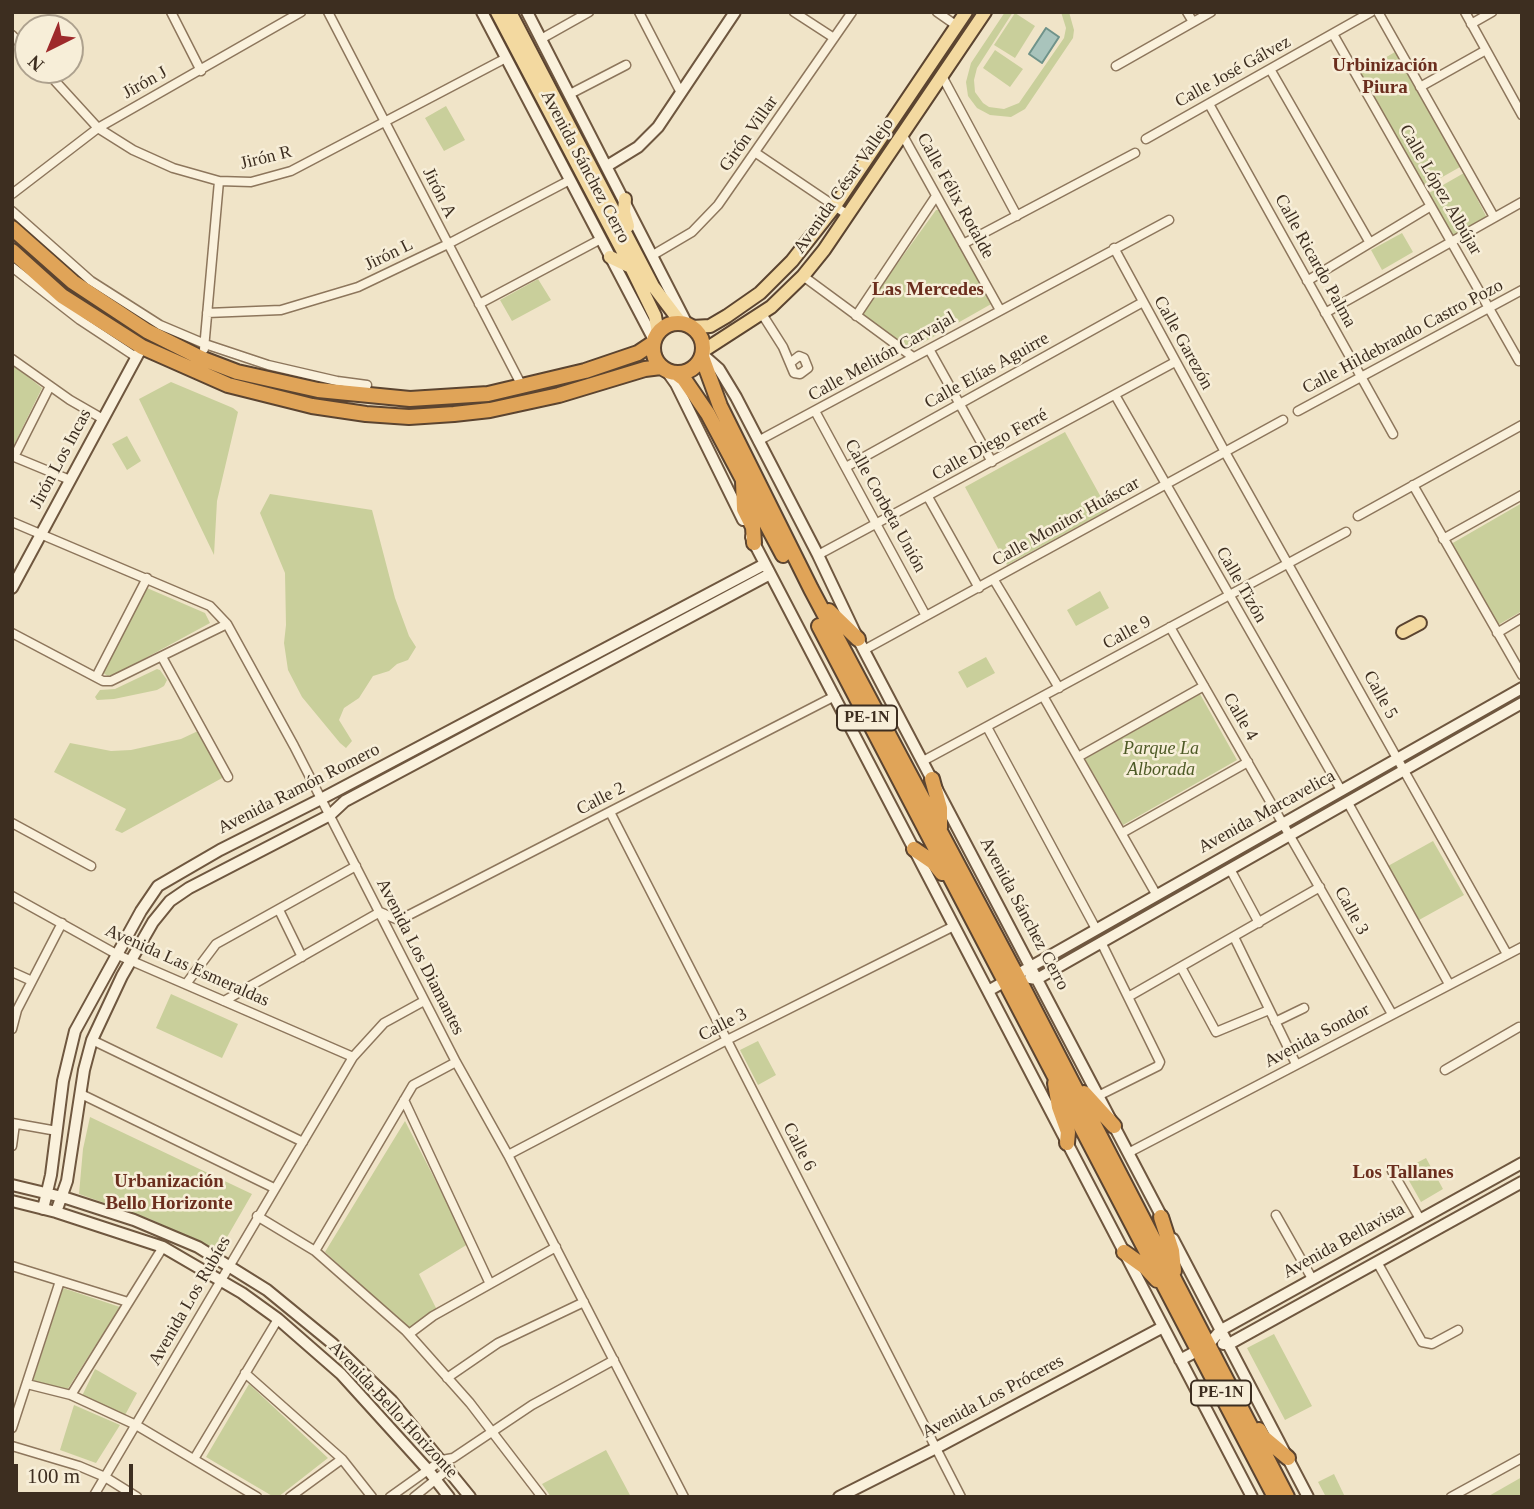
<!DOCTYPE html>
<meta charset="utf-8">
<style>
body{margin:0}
#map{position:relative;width:1534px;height:1509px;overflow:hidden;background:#f0e4c8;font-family:Georgia,serif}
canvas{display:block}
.frame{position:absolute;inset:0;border:14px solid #3d2e20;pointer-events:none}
.north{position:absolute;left:14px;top:14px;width:70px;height:70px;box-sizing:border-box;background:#f7eed8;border:2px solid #ada18e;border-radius:50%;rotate:223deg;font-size:19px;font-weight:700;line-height:28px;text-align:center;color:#3d2e20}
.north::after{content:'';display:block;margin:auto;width:24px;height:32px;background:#9e2a2b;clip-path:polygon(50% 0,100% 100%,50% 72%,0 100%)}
.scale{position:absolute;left:14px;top:1464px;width:119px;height:32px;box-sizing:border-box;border:4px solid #3d2e20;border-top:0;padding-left:9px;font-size:21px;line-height:24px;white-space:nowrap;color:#3d2e20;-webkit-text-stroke:5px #f7eed8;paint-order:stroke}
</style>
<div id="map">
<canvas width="1534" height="1509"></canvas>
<div class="frame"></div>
<div class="north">N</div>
<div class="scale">100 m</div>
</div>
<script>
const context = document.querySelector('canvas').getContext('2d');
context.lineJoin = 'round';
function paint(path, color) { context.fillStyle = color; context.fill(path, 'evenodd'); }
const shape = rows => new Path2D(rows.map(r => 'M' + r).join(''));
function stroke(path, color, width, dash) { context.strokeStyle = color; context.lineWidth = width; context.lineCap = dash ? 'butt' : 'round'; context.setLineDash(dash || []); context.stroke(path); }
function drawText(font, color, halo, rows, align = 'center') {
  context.font = font + ' Georgia,serif'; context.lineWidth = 5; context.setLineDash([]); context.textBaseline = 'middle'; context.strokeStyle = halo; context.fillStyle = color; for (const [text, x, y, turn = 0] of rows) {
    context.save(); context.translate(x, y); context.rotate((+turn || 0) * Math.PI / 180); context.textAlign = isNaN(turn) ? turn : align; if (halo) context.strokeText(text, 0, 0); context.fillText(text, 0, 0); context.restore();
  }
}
const green = shape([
 [1005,12,1013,12,977,68,974,80,975,92,983,103,989,107,1004,109,1019,103,1064,38,1066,28,1061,12,1069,12,1074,30,1073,38,1025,109,1011,117,990,115,977,108,968,96,966,82,971,63],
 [1015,13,1035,26,1015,58,994,45],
 [995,50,1023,69,1010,87,983,68],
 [1395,52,1460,167,1423,188,1359,73],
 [446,106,465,140,444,151,425,118],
 [1464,173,1487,218,1453,236,1429,193],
 [936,210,940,210,993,303,910,350,861,314],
 [1402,233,1413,252,1382,270,1371,250],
 [538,279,551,300,512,321,500,300],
 [12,364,42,388,12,449],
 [171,382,233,408,238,412,217,501,214,555,139,399],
 [1065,432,1108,510,1007,565,965,487],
 [127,436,141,461,127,470,112,444],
 [270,494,372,510,395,598,409,636,416,647,408,660,397,664,389,671,373,676,359,698,344,708,339,720,352,741,346,748,340,743,302,697,288,670,284,643,286,625,285,573,260,513],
 [1522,503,1522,611,1498,625,1451,544],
 [147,588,205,613,210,623,118,673,108,676,103,673],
 [1100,591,1109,608,1076,626,1067,610],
 [986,657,995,673,967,688,958,672],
 [157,669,160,670,167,680,164,686,157,690,114,699,97,700,95,697,100,690,115,689],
 [1200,694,1237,760,1123,825,1085,759],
 [198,731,224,777,122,833,115,830,126,809,54,772,70,743,111,751,131,750,181,739],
 [1433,841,1464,895,1419,920,1388,866],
 [171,994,238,1024,222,1058,156,1028],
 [758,1041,776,1075,758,1085,740,1050],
 [90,1117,252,1194,219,1251,150,1219,79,1194,83,1149],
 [405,1121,468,1244,419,1274,437,1310,409,1329,325,1252],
 [1426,1158,1443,1189,1421,1202,1403,1170],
 [63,1288,120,1307,67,1390,33,1381],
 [1274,1334,1312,1406,1285,1420,1247,1348],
 [95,1369,137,1393,125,1415,82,1396],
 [249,1384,328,1458,278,1497,274,1497,206,1457],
 [74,1405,120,1425,96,1463,60,1450],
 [606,1450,631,1497,551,1497,542,1484],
 [1334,1474,1345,1497,1326,1497,1318,1482],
 [1522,1477,1522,1497,1487,1497]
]);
const water = shape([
 [1046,28,1059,37,1042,63,1029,54,1046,28]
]);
const street = shape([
 [171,12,201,71],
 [328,12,523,388],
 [639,12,681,93],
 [794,12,834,38],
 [937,12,957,26],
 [1187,12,1193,22],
 [1378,12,1494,217],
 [1465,12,1522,115],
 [1471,24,1492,12],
 [1333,34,1519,361],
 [12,35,28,52],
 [541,39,589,12],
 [1116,66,1211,12],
 [1270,69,1370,243],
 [45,70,98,128,133,150,173,168,219,181,251,182,291,171,506,58],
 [942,76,1017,216],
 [1420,87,1486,50],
 [570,94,626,65],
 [1209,104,1393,434],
 [902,134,1000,310],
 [1146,139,1371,12],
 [756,153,848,215],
 [12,194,98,128,301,12],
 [12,211,91,281,160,325,205,344,268,365,337,381,367,385],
 [963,244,1135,153],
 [1114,248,1225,452,1507,954],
 [653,255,692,232,718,205,852,12],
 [12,267,80,320,136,357],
 [803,276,913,357],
 [1307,281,1431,206],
 [479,304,601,239],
 [207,313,281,310,358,287,448,244,570,180],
 [1325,313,1522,202],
 [762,314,783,347,794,373,800,374,808,368,804,358,799,356,790,363],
 [856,316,936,196],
 [204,349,219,181],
 [929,349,992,462],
 [12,359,70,400,103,419],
 [1115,395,1341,790],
 [815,411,926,616],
 [1298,411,1522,290],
 [758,441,1169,220],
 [12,456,70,480],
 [14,457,50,386],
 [846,467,1143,302],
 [1413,485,1522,675],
 [928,497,979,588],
 [1358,516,1522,425],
 [12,522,210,606,227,624,294,746,456,1062,508,1155,684,1497],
 [1443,539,1522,495],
 [818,555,1175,362],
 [994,580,1059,688],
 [1170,627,1392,1014],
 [12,633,103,681,111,681,227,624],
 [1497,633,1522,618],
 [864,650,1283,420],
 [162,657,228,777],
 [96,677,147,578],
 [1043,696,1156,894],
 [987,727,1096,929],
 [1078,757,1204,686],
 [923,761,1346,532],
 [1348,803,1449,984],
 [610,812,961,1497],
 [12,823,91,866],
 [1122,833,1248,762],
 [1230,869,1259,923],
 [12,896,118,955,353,1057],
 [279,910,302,957],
 [1234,937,1296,1064],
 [1181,967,1216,1032,1269,1010],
 [12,972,32,981],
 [186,984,216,944,356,866],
 [1128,997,1320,887],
 [224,1001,380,912,396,919,409,915,835,696],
 [1275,1022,1304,1008],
 [12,1029,17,1010,62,923],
 [92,1040,303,1142],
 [1445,1070,1519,1027],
 [81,1094,274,1188],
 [1098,1096,1158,1066,1160,1062,1101,942],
 [404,1100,490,1284],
 [12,1123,57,1131],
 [12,1146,15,1124],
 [1128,1153,1522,947],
 [508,1155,727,1040,954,926],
 [1392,1171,1420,1219],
 [1276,1215,1310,1275],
 [257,1216,315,1251,406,1331,470,1403,542,1497],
 [315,1251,413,1085,456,1062],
 [1377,1262,1422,1342,1432,1344,1458,1330],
 [12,1266,128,1302],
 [409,1334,433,1316,556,1247],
 [245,1373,342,1459,372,1497],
 [447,1378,498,1343,584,1302],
 [27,1384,71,1395,136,1425,257,1497],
 [71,1395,163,1247],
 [12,1428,60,1281],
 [12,1446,79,1466,105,1477,137,1497],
 [194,1459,278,1319],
 [93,1497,353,1057,384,1023,424,1001],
 [290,1497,342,1459],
 [390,1497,442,1460,453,1458,532,1405,614,1360],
 [414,1497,450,1468],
 [1451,1497,1522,1458]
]);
const secondary = shape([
 [482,12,654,340],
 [527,12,688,326],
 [607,166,638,147,658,127,735,12],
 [702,354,719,369,736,397,818,555,858,639,1164,1221],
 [666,370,676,384,743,520],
 [751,537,1252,1497],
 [12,588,142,347],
 [1030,978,1037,979,1522,703],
 [988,991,1522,688],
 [12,1185,66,1198,134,1220,198,1247,267,1290,333,1344,391,1400,470,1497],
 [12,1201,56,1212,163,1247,242,1293,278,1319,341,1374,428,1470,449,1497],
 [43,1209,51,1175,63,1081,75,1031,141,911,158,886,220,850,321,799,765,564],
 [56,1212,67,1181,84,1070,92,1040,122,976,153,922,170,901,189,888,330,815,345,801,770,574],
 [1173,1239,1308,1497],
 [1223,1344,1229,1344,1522,1182],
 [1180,1360,1208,1345,1221,1330,1522,1163],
 [839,1497,936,1448,1163,1327]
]);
const primary = shape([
 [497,12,631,267,655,316,658,333],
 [510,12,653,286,681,323],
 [625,199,624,212,628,226],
 [610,257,631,267],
 [692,327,710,326,727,316,760,293,792,261,835,206,966,12],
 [703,351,771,307,803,276,824,250,985,12],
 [1403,632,1420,623]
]);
const highway = shape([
 [12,228,73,282,147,331,203,359,237,372,318,390,410,399,488,394,585,371,638,353,653,343],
 [12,251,62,296,142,347,228,385,312,406,366,414,409,417,454,414,490,410,559,395,645,369,661,367],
 '653 348a25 25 0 1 1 50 0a25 25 0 1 1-50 0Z',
 [702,357,720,406,811,589,1017,976,1287,1497],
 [676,373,684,379,708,414,783,555],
 [743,481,744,509,753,527,754,543],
 [829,611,858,639],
 [819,626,1275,1497],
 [932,779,940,808,940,828],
 [914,849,933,862,942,873],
 [1055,1083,1059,1107,1068,1132,1067,1143],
 [1084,1093,1114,1126],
 [1161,1217,1172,1251,1174,1271],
 [1124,1252,1145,1267,1157,1280],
 [1259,1430,1263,1437,1288,1458]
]);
const shields = [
 [867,718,60],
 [1221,1393,60]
];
const shieldNames = [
 ["PE-1N",867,718],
 ["PE-1N",1221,1393]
];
const streetNames = [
 ["Calle José Gálvez",1233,72,-29],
 ["Jirón J",145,83,-29],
 ["Girón Villar",749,134,-55],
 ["Jirón R",266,158,-14],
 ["Avenida Sánchez Cerro",585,167,62],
 ["Avenida César Vallejo",844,186,-55],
 ["Calle López Albújar",1440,190,60],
 ["Jirón A",439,193,63],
 ["Calle Félix Rotalde",955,196,61],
 ["Jirón L",389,255,-26],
 ["Calle Ricardo Palma",1315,261,61],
 ["Calle Hildebrando Castro Pozo",1403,337,-28],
 ["Calle Garezón",1183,343,61],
 ["Calle Melitón Carvajal",882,357,-29],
 ["Calle Elías Aguirre",987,371,-29],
 ["Calle Diego Ferré",990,445,-29],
 ["Jirón Los Incas",61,459,-62],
 ["Calle Corbeta Unión",885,506,61],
 ["Calle Monitor Huáscar",1066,522,-29],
 ["Calle Tizón",1241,585,60],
 ["Calle 9",1127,633,-29],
 ["Calle 5",1380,695,61],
 ["Calle 4",1240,717,60],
 ["Avenida Ramón Romero",299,789,-27],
 ["Calle 2",601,799,-27],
 ["Avenida Marcavelica",1267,812,-29],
 ["Calle 3",1351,911,61],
 ["Avenida Sánchez Cerro",1024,914,62],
 ["Avenida Los Diamantes",420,957,63],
 ["Avenida Las Esmeraldas",187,966,24],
 ["Calle 3",723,1025,-27],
 ["Avenida Sondor",1317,1036,-28],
 ["Calle 6",799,1147,63],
 ["Avenida Bellavista",1344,1241,-29],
 ["Avenida Los Rubíes",190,1301,-60],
 ["Avenida Los Próceres",993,1397,-28],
 ["Avenida Bello Horizonte",393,1410,47]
];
const parkNames = [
 ["Parque La",1161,749],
 ["Alborada",1161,770]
];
const neighbourhoodNames = [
 ["Urbinización",1385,66],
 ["Piura",1385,88],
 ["Las Mercedes",928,290],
 ["Los Tallanes",1403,1173],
 ["Urbanización",169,1182],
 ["Bello Horizonte",169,1204]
];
paint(green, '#c9cf9b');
paint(water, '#a9c4bc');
stroke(water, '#6f938a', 2);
stroke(street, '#8d765c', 11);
stroke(secondary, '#6f573f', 14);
stroke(primary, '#5b4430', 16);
stroke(highway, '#5b4430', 18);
stroke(street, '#faf1dc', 8);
stroke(secondary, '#faf1dc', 10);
stroke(primary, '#f3d9a0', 12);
stroke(highway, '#e0a458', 14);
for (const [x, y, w] of shields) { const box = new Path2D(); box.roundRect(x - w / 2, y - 12.5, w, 25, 5); context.fillStyle = '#f7eed8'; context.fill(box); stroke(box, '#3d2e20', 2); }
drawText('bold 16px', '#3d2e20', null, shieldNames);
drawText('18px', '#3d2e20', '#f7eed8', streetNames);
drawText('italic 18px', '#4d5a26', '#f7eed8', parkNames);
drawText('bold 19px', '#6b2e1e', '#f7eed8', neighbourhoodNames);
</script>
